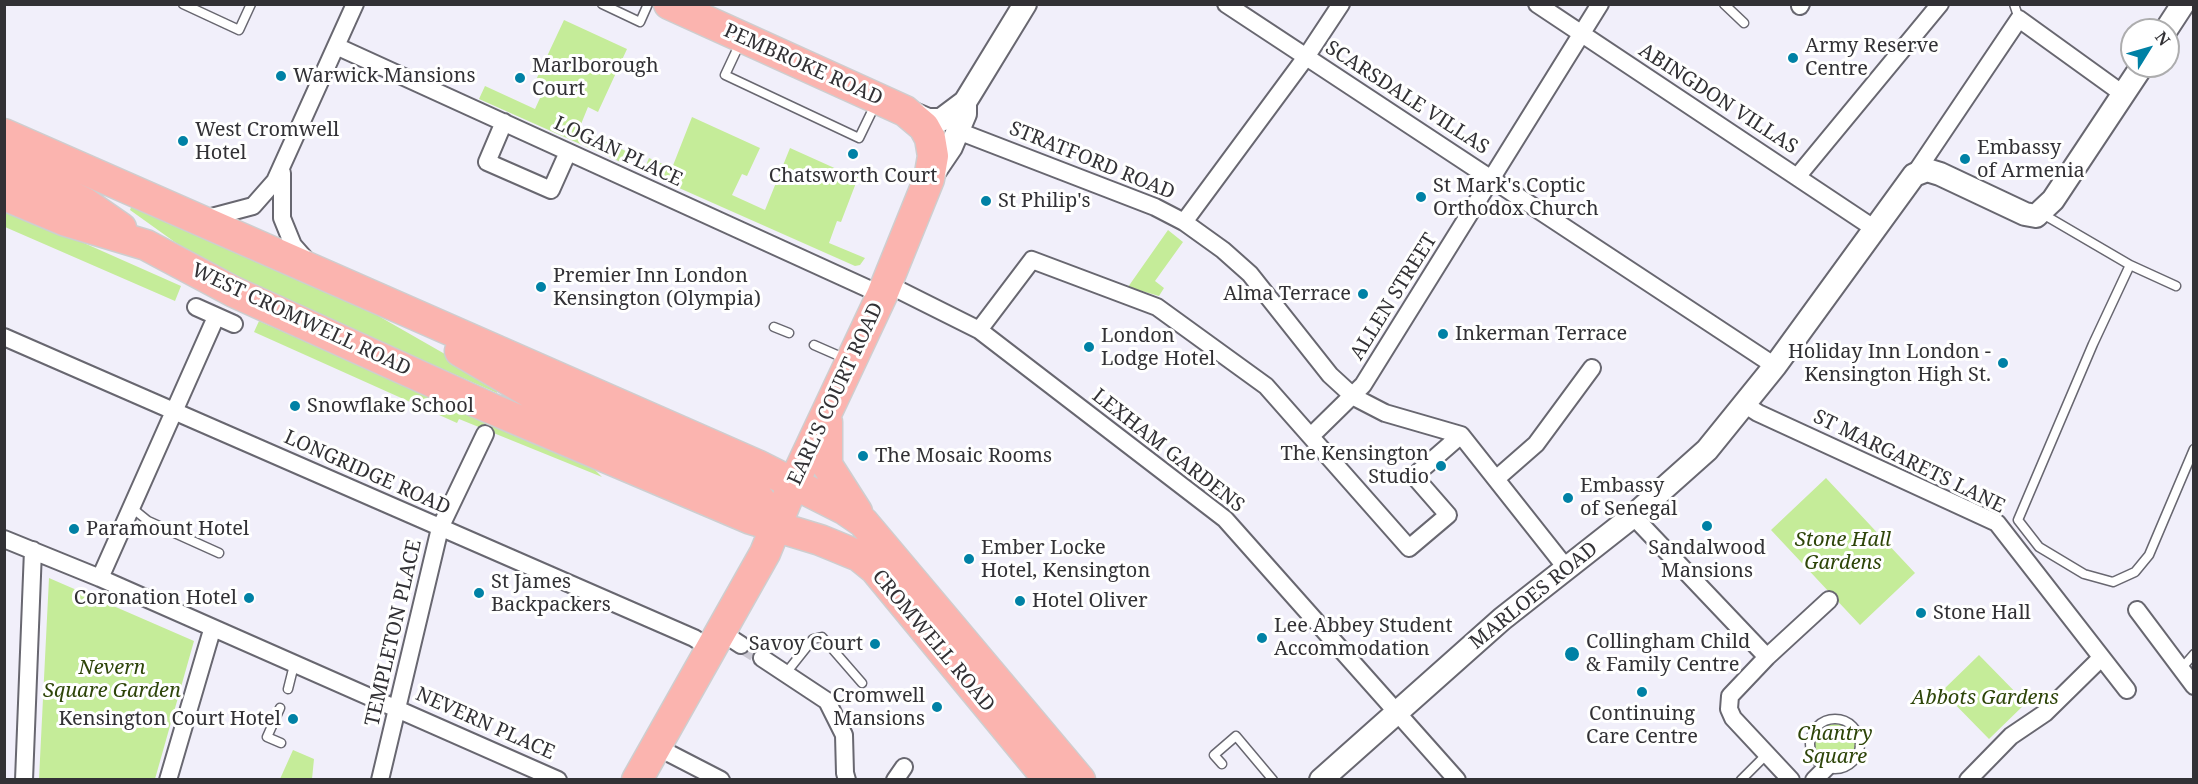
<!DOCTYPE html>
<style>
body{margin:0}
#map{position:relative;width:2198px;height:784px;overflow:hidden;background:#f1effa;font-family:"Noto Serif",serif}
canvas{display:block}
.frame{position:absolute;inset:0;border:6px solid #323135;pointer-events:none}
.north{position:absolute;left:2120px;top:18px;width:60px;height:60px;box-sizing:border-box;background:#fff;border:2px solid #adadae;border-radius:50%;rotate:53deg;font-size:16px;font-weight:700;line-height:24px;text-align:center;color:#323135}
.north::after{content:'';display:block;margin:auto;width:21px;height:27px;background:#0081a5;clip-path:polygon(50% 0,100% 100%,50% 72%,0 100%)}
</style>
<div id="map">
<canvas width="2198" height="784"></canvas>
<div class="frame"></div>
<div class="north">N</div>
</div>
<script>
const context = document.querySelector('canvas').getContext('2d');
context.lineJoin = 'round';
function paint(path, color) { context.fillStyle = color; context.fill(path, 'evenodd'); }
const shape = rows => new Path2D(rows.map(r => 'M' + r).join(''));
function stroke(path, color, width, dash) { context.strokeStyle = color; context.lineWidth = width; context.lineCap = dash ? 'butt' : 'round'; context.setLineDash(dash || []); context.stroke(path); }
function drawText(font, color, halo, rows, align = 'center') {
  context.font = font + ' "Noto Serif",serif'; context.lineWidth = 6; context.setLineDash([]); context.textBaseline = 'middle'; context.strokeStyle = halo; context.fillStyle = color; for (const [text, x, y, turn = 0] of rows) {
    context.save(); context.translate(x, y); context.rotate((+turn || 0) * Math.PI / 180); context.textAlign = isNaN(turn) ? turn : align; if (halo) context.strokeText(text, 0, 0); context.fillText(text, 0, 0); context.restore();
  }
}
const green = shape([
 [564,20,627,49,598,112,588,107,579,129,630,153,625,164,479,99,485,86,535,109,545,87,535,82],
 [692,117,760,148,747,176,742,174,732,195,765,210,790,148,850,175,859,175,841,222,837,221,829,243,865,258,860,265,855,266,643,172,649,158,672,168],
 [133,202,361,306,499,385,497,393,211,268,130,210],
 [5,208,181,286,175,301,5,227],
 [1168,230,1183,242,1155,281,1164,288,1159,296,1128,287],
 [259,321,593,468,602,477,459,419,457,423,254,332],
 [1826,478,1915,573,1860,625,1771,530],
 [49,578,194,641,155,779,39,779],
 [1979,655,2026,703,1989,739,1942,691],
 '1814 745a21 21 0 1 1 42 0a21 21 0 1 1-42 0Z',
 [293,750,314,759,312,779,280,779]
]);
const streetTunnel = shape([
 [741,645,762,658]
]);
const lane = shape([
 [183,4,239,30,251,4],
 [602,4,640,22,648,4],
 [1724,4,1744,23],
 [2014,4,2019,19],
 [740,43,725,75,859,138,875,105],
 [2041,213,2130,265],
 [2176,286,2130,265,2093,344,2018,520,2039,547,2084,574,2113,582,2135,572,2149,555,2194,449],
 [774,327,789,333],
 [814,345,846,359],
 [132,508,148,521,219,553],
 [2181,669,2194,654],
 [786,673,813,639,822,637,862,683],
 [288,689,294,665],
 [280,708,267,737,281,743],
 '1810 744a25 25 0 1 1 50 0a25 25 0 1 1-50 0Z',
 [1222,764,1214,755,1236,736,1273,780],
 [1741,780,1767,754]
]);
const street = shape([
 [1226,4,1775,366],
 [1537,4,1875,229],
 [1800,6,1801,4],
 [336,46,882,295],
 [504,122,487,162,551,190,568,152],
 [958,131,1155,207,1184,222,1223,250,1250,274,1330,375,1354,397,1385,413,1461,435,1567,569],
 [282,173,282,218,293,245,308,262],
 [1914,175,2019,19,2123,94],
 [1797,177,1940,4],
 [204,219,253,206,275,181,355,4],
 [1184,222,1306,57,1341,4],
 [887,284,979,330,1225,519,1457,780],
 [196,307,234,324],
 [979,330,1032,260,1157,307,1266,386,1409,548,1448,515,1414,476,1461,435],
 [4,337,694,638,711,649],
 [1744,404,1758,413,1997,523,2127,690],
 [1311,436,1363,385,1600,4],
 [1496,479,1536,444,1592,368],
 [1633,516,1767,657,1730,696,1729,709,1733,718,1791,780],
 [4,539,100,578,558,780],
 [100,578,216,317],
 [2137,610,2194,686],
 [721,632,741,645],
 [1767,657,1829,600],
 [762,658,827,701,844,735,845,773,847,780],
 [655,746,721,780],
 [24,780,33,550],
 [168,780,212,630],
 [380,780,440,528,485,434],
 [895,780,904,767],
 [1814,780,1827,767],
 [1968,780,2011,736,2045,713,2101,658]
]);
const secondary = shape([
 [2166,30,2183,4],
 [909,112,928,120,941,120,965,102],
 [930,178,951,147,965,114,965,102,970,94,1025,4],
 [1321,780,1502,619,1633,516,1707,450,1775,366,1914,175,1927,170,1940,174,2025,214,2036,216,2053,200,2142,66]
]);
const highway = shape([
 [4,134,757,465,844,509,863,522,1080,780],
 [4,164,85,203,121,228],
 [4,195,66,221,146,245,234,292,490,408,751,519,820,540,859,556,875,569,1049,780],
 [460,351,536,396,744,487,760,500,776,529],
 [827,422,827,465,857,512],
 [637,780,765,553,794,482,882,295,929,179,933,156,930,138,924,127,905,111,669,4]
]);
const markers = [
 [1793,58,6,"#0081a5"],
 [281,76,6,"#0081a5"],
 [520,78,6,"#0081a5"],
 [183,141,6,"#0081a5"],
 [853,154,6,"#0081a5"],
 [1965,159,6,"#0081a5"],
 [1421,197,6,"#0081a5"],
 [986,201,6,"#0081a5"],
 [541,287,6,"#0081a5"],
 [1363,294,6,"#0081a5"],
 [1443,334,6,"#0081a5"],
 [1089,347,6,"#0081a5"],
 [2003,363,6,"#0081a5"],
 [295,406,6,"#0081a5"],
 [863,456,6,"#0081a5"],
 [1441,466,6,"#0081a5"],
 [1568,498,6,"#0081a5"],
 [1707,526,6,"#0081a5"],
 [74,529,6,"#0081a5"],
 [969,559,6,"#0081a5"],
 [479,593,6,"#0081a5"],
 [249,598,6,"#0081a5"],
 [1020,601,6,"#0081a5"],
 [1921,613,6,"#0081a5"],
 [1262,638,6,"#0081a5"],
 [875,644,6,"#0081a5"],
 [1572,654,8,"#0081a5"],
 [1642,692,6,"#0081a5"],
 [937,707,6,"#0081a5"],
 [293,719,6,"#0081a5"]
];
const poiNames = [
 ["Army Reserve",1805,46],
 ["Centre",1805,69],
 ["Marlborough",532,66],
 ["Court",532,89],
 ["Warwick Mansions",293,76],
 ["West Cromwell",195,130],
 ["Hotel",195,153],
 ["Embassy",1977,148],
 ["of Armenia",1977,171],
 ["Chatsworth Court",853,176,"center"],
 ["St Mark's Coptic",1433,186],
 ["Orthodox Church",1433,209],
 ["St Philip's",998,201],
 ["Premier Inn London",553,276],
 ["Kensington (Olympia)",553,299],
 ["Alma Terrace",1351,294,"right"],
 ["Inkerman Terrace",1455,334],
 ["London",1101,336],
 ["Lodge Hotel",1101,359],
 ["Holiday Inn London -",1991,352,"right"],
 ["Kensington High St.",1991,375,"right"],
 ["Snowflake School",307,406],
 ["The Kensington",1429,454,"right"],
 ["Studio",1429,477,"right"],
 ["The Mosaic Rooms",875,456],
 ["Embassy",1580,486],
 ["of Senegal",1580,509],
 ["Paramount Hotel",86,529],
 ["Ember Locke",981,548],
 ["Hotel, Kensington",981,571],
 ["Sandalwood",1707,548,"center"],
 ["Mansions",1707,571,"center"],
 ["St James",491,582],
 ["Backpackers",491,605],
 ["Coronation Hotel",237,598,"right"],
 ["Hotel Oliver",1032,601],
 ["Stone Hall",1933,613],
 ["Lee Abbey Student",1274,626],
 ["Accommodation",1274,649],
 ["Collingham Child",1586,642],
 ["& Family Centre",1586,665],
 ["Savoy Court",863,644,"right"],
 ["Cromwell",925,696,"right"],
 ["Mansions",925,719,"right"],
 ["Continuing",1642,714,"center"],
 ["Care Centre",1642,737,"center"],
 ["Kensington Court Hotel",281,719,"right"]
];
const streetNames = [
 ["PEMBROKE ROAD",803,65,24],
 ["SCARSDALE VILLAS",1407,98,33],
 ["ABINGDON VILLAS",1718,99,33],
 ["LOGAN PLACE",618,152,25],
 ["STRATFORD ROAD",1092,161,22],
 ["ALLEN STREET",1394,297,-58],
 ["WEST CROMWELL ROAD",301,320,25],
 ["EARL'S COURT ROAD",836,394,-65],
 ["LEXHAM GARDENS",1168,451,38],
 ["ST MARGARETS LANE",1909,462,26],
 ["LONGRIDGE ROAD",367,473,24],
 ["MARLOES ROAD",1534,596,-39],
 ["TEMPLETON PLACE",394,633,-77],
 ["CROMWELL ROAD",933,641,50],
 ["NEVERN PLACE",485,724,24]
];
const parkNames = [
 ["Stone Hall",1843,540],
 ["Gardens",1843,563],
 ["Nevern",112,668],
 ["Square Garden",112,691],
 ["Abbots Gardens",1985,698],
 ["Chantry",1835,734],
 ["Square",1835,757]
];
paint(green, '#c5ec99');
stroke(streetTunnel, '#cbc9d3', 16, [16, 8]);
stroke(lane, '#686770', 11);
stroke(street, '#686770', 20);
stroke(secondary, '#686770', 26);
stroke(highway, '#cececf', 33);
stroke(lane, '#fff', 8);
stroke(street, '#fff', 16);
stroke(secondary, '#fff', 22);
stroke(highway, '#fbb4af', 30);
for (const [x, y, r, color] of markers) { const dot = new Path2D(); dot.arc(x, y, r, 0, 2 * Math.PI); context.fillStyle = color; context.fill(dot); stroke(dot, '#fff', 2); }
drawText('20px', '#323135', '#fff', poiNames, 'left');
drawText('20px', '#323135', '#fff', streetNames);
drawText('italic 20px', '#2e4509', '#fff', parkNames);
</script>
